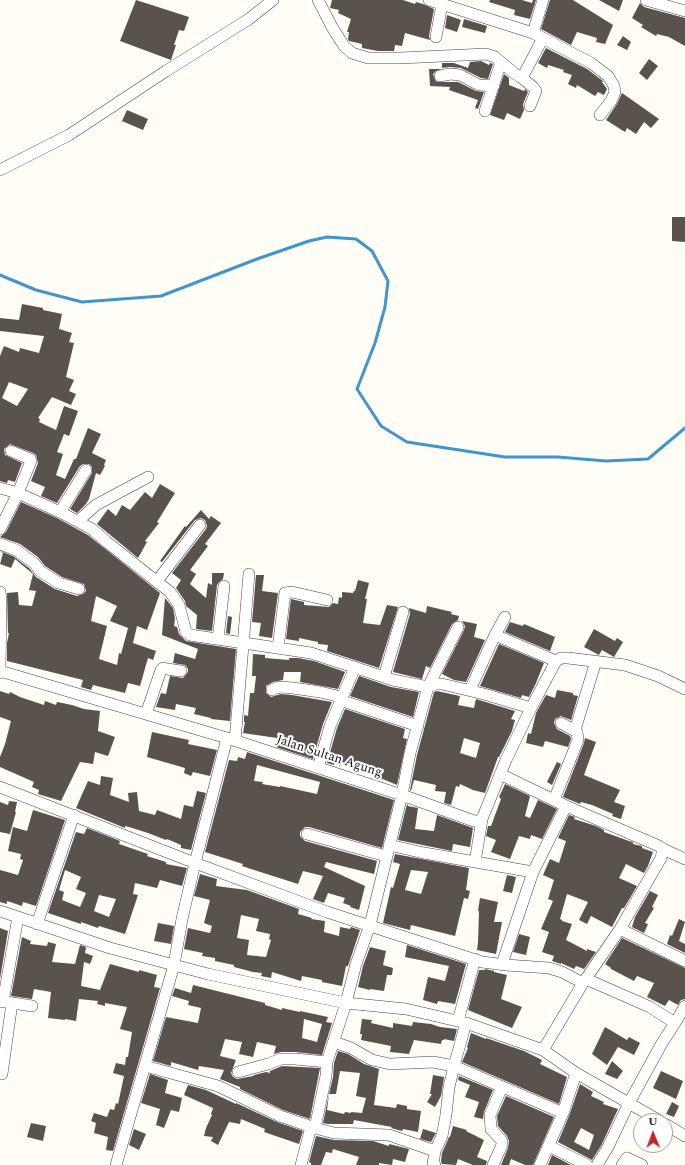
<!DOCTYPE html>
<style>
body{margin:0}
#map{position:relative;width:685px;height:1165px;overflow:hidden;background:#fffdf5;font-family:Spectral,serif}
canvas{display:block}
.north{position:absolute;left:633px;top:1113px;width:40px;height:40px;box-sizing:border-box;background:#fff;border:1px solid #a0a0a0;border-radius:50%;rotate:359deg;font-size:11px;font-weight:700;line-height:16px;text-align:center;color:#111}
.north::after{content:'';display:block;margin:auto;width:14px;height:18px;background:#c4262e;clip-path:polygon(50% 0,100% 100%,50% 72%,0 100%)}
</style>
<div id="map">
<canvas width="685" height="1165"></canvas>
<div class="north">U</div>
</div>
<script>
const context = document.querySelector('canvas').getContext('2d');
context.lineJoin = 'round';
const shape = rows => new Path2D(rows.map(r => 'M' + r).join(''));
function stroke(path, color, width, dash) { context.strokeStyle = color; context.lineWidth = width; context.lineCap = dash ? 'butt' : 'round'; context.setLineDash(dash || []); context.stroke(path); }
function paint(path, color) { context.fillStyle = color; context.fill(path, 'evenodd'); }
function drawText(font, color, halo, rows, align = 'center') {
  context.font = font + ' Spectral,serif'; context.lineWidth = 4; context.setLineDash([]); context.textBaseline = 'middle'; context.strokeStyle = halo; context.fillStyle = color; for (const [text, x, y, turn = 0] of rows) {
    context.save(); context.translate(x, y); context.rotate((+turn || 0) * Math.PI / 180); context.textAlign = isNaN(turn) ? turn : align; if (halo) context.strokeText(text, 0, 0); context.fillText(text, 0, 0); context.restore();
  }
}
const stream = shape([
 [0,275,36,290,82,302,161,296,257,259,309,241,327,237,356,239,372,251,388,281,385,307,375,343,357,389,381,426,407,442,505,457,558,457,606,461,648,459,685,428]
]);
const building = shape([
 [136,0,189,17,184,31,179,30,174,45,176,45,171,60,120,41],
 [332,0,403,0,415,4,416,2,423,4,434,9,429,36,430,40,405,33,402,46,395,45,394,51,378,51,362,48,362,44,349,41,348,39,349,32,347,32,351,19,338,13,339,10,330,8],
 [490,0,522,0,532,3,533,0,536,0,530,19,514,15,515,10,489,2],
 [550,0,573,0,613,25,605,44,596,42,597,38,577,32,571,45,541,29],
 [599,0,623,0,619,11],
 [640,3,644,7,685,18,685,46,669,37,657,34,656,36,641,27,643,25,632,18],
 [447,15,461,20,457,32,445,28],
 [464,19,487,26,485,33,462,27],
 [623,36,631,42,627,50,617,45],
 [546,48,587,69,603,81,602,82,607,89,604,95,598,92,595,96,577,85,576,88,568,84,572,75,563,72,564,70,548,65,547,68,538,63],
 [649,59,658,66,647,80,639,73],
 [481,61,489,65,490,63,493,64,488,79,481,78,461,68,450,67,442,68,442,63,454,63,468,68,470,62],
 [429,69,442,69,436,71,433,74,435,80,437,82,458,82,476,91,484,92,478,109,475,108,478,100,449,90,450,87,430,86],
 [504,74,509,78,509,85,524,91,525,89,528,92,523,104,524,110,520,119,507,113,504,120,490,115],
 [622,93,659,119,651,128,644,122,636,134,627,128,625,132,606,120,617,104],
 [127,110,148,119,143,130,122,121],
 [672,217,685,217,685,242,672,241],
 [22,304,43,308,43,310,62,314,59,329,72,333,69,342,74,343,66,377,74,380,69,391,76,394,71,405,52,397,38,418,40,419,39,422,56,430,64,406,78,411,69,436,64,434,57,452,63,454,56,475,65,479,74,459,76,459,88,428,101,434,92,453,106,460,104,465,105,466,100,475,96,473,89,499,86,504,77,513,70,509,92,473,92,467,89,464,83,464,80,466,57,503,41,496,45,487,31,481,38,463,36,455,33,453,10,444,4,449,5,455,22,463,15,482,8,480,7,483,0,481,0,356,4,346,19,352,20,348,39,353,44,336,0,331,0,318,19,320],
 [9,382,28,389,17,406,2,398],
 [160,484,175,493,157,522,159,523,145,541,147,542,138,558,97,524,108,509,116,516,122,505,130,510,145,492,152,498],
 [21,502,57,518,88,535,160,593,147,630,137,626,133,643,156,651,153,660,148,658,140,686,128,683,125,693,93,685,91,690,81,687,83,680,7,661,7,643,9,633,8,633,7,593,18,592,19,605,32,606,36,591,29,590,33,574,15,559,11,568,0,564,3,553,0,551,13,556,29,568,36,577,55,589,77,596,83,594,86,591,84,584,62,577,45,566,38,557,20,544,0,537,6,532],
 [96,596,117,606,110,621,128,628,121,654,119,653,117,665,99,659,107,626,91,621],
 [201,510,209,519,211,516,221,523,205,544,208,546,190,570,196,574,190,584,206,598,208,583,212,585,212,573,224,573,223,579,219,582,217,585,212,631,196,629,197,615,186,606,185,601,176,588,181,580,172,573,206,529,207,526,205,520,201,518,195,520,162,562,160,561,185,526,186,527],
 [256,575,264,575,262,591,278,593,272,638,259,636,261,623,252,622],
 [358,580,369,583,365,599,367,599,363,623,380,625,387,605,398,607,379,668,327,651,328,645,318,644,318,642,299,638,299,641,286,639,291,599,304,602,304,605,329,607,333,603,338,604,339,597,342,598,342,592,353,593,354,591,355,591],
 [165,598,173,608,175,619,174,626,177,627,179,634,186,641,236,649,230,721,211,719,211,718,194,714,196,708,176,704,175,710,156,707,161,693,166,694,170,676,183,678,188,672,188,669,185,665,173,663,175,653,195,659,198,649,162,635],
 [427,606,452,612,451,614,459,616,458,620,452,624,430,668,426,666,422,679,393,672,410,614,409,608,426,613],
 [228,616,232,617,230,634,226,633],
 [462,621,477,624,474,637,485,640,466,682,454,680,442,674,464,630,465,626],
 [510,622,523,626,524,624,555,637,550,651,505,632],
 [594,629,615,641,617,638,623,642,614,657,602,650,599,655,584,647],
 [499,644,544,663,536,683,529,697,522,695,521,698,480,686],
 [253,654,265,655,265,658,289,660,289,658,298,658,314,661,345,672,338,689,300,682,301,672,284,672,283,680,273,682,266,686,266,693,271,697,281,694,292,695,332,702,323,724,313,759,276,747,277,738,243,733,245,722,244,722,244,715,248,716,250,693,254,693,256,676,252,676],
 [359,676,391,687,419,692,413,717,350,696],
 [557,690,573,693,573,695,578,696,571,720,561,716,555,719,554,723,557,729,570,736,571,739,568,747,545,741,543,747,526,743,528,733,531,734,536,713,546,695,555,698],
 [0,691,9,694,10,692,20,697,44,705,45,701,56,705,57,702,72,705,84,709,100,711,98,731,115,737,108,756,95,752,93,764,80,762,61,801,38,794,39,790,32,787,34,782,0,767,0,757,5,744,11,721,0,717],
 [437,691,460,696,458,705,474,708,476,699,515,711,511,719,515,720,512,731,499,757,498,757,485,793,473,790,460,784,459,787,456,786,451,805,444,803,446,792,435,791,436,785,414,780,411,791,410,790,417,755,434,692],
 [464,738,480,743,476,758,460,753],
 [345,709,405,729,403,738,407,739,397,785,342,762,341,766,334,763,334,765,327,763,337,728],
 [152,732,189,740,188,744,217,750,210,776,193,772,191,776,184,773,185,768,147,757],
 [585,738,596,742,584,775,620,790,614,802,625,806,621,819,612,816,613,814,592,805,581,802,580,804,563,797,584,743],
 [247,752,394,800,382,848,309,827,305,827,300,832,300,836,305,841,377,861,374,874,326,862,324,867,365,886,359,910,350,907,351,906,343,903,345,898,328,893,324,903,313,899,323,876,303,871,298,884,251,869,242,866,243,864,205,852,229,760,237,761,238,757,245,759],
 [257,765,320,782,317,794,280,786,280,787,262,784,263,782,254,781],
 [557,762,561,764,552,785,547,782],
 [101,776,113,778,110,795,129,802,128,793,137,792,139,811,155,815,157,810,181,819,184,805,193,807,197,791,206,793,191,850,181,848,181,845,167,839,166,840,148,833,129,827,125,826,125,828,76,808,88,781,100,785],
 [505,784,530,796,525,816,530,818,538,800,557,809,542,839,531,835,530,839,519,836,510,859,491,852,496,840,486,836,488,826,491,826,501,799,499,797],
 [9,801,17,802,15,812,16,812,10,834,0,832,0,802,8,805],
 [407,804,408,806,418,808,415,829,434,831,437,815,473,828,470,847,453,844,452,851,398,840],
 [33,810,65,820,36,906,23,902,22,906,7,901,7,904,0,902,0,870,18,875,23,860,20,859,21,854,8,851,13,827,27,831],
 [569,815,575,817,574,819,596,826,604,830,604,832,629,841,633,842,633,844,642,846,642,848,653,852,648,866,644,873,626,864,619,878,637,886,624,908,622,908,612,927,591,916,587,924,579,920,588,902,567,894,560,919,562,920,562,921,572,924,566,940,587,951,587,949,596,952,584,969,576,966,574,969,561,963,561,964,552,961,554,956,542,952,549,932,541,929,553,901,548,899,554,880,543,875,550,859,559,863,566,841,558,838],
 [87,828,120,841,119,844,148,854,147,856,166,862,166,864,187,868,182,886,160,880,157,888,135,883,133,894,138,895,125,934,99,926,98,928,81,922,81,924,48,913,76,832,84,834],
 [65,870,81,877,76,889,86,893,80,907,62,900,64,892,59,890],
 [99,895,116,899,109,917,94,911],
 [395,854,469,868,466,890,470,891,468,899,464,898,455,936,411,925,410,930,383,923,391,887,393,888,400,864,393,862],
 [411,870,428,872,421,894,405,890],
 [200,874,217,879,216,886,247,890,299,909,298,914,312,918,311,919,325,921,324,932,339,936,340,927,350,929,351,927,360,930,348,966,346,966,342,986,322,982,322,980,302,976,301,981,272,972,271,978,261,976,262,973,253,972,234,967,234,965,215,961,215,958,202,956,203,953,184,949,188,928,210,933,212,926,204,923,210,900,194,896],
 [241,915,259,919,256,931,270,934,269,939,271,940,266,957,247,955,249,940,237,938],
 [507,875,516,877,512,893,503,891],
 [650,891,658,895,652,907,654,908,645,923,648,924,644,933,632,927,635,917],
 [480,898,498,902,494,922,502,922,496,954,477,950,478,942,479,911,478,911],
 [679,919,685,922,679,941,685,944,685,953,667,944,670,935,672,936],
 [158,923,174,926,171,944,154,941],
 [0,928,8,931,0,979],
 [519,934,530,937,526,955,513,952],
 [22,937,31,941,30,944,47,946,48,942,56,944,52,962,75,964,80,945,86,947,85,953,93,956,90,964,84,962,81,986,100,990,110,964,139,972,139,970,157,975,154,987,160,988,113,1151,106,1150,108,1137,94,1133,96,1123,91,1121,94,1113,107,1117,110,1109,114,1110,116,1103,118,1104,124,1076,113,1073,116,1063,125,1065,126,1057,128,1057,132,1032,120,1029,127,1007,105,1003,105,1006,97,1004,98,1001,79,999,76,1021,65,1019,65,1020,48,1018,51,992,34,989,32,999,11,996],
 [622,938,685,968,685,999,681,1000,678,1005,669,1000,665,1006,647,997,654,983,637,976,634,981,611,969,611,968,605,964],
 [407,945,466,964,455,1004,438,1001,437,1004,423,1000,428,977,445,981,449,966,405,957],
 [370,947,386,951,383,965,393,968,392,975,387,975,384,991,370,989,370,990,358,987,363,966],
 [485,969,494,971,494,972,507,975,501,999,522,1007,512,1028,468,1010,479,970,485,970],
 [193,985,265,1003,265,1005,282,1010,282,1008,300,1012,300,1011,328,1017,326,1022,332,1023,322,1055,295,1052,281,1052,274,1054,276,1046,257,1042,253,1057,239,1054,242,1042,225,1039,220,1056,236,1060,231,1073,233,1077,237,1079,253,1076,254,1075,266,1072,270,1073,270,1071,282,1066,320,1068,310,1119,283,1110,240,1089,240,1087,220,1079,224,1070,199,1066,198,1070,171,1062,171,1066,153,1061,166,1017,198,1023,201,1008,188,1005,189,1001,172,996,175,988,191,993],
 [304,1019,322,1024,317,1042,302,1038],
 [362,1019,372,1020,371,1023,393,1028,393,1023,412,1026,413,1022,431,1024,440,1027,457,1029,454,1041,444,1039,444,1040,442,1040,441,1044,414,1040,409,1054,390,1052,391,1046,361,1040,362,1034,360,1034],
 [605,1027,627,1040,629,1037,640,1043,634,1055,618,1047,607,1065,592,1054],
 [471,1033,486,1039,486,1038,524,1051,542,1060,540,1064,567,1077,559,1104,462,1062,468,1048,467,1047],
 [338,1051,348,1054,364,1064,379,1069,374,1105,396,1108,397,1104,407,1106,407,1109,421,1111,418,1132,403,1129,402,1131,391,1128,392,1127,354,1120,353,1124,328,1124,323,1123,329,1094,327,1110,344,1114,345,1112,351,1113,351,1112,362,1113,366,1098,356,1096,360,1073,340,1071,336,1094,329,1094,333,1077,334,1063],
 [612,1061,623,1071,617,1079,605,1074],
 [661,1071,683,1081,676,1099,653,1088],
 [150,1074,168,1080,165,1093,182,1098,179,1112,171,1110,164,1128,156,1125,160,1109,141,1103],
 [433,1075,444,1077,441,1096,435,1107,427,1102,432,1094,430,1094],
 [459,1076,493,1090,484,1112,483,1119,474,1117,479,1102,465,1097,470,1085,458,1080],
 [580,1084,593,1092,591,1096,604,1102,603,1104,618,1109,602,1144,592,1160,558,1142,569,1116],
 [581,1128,594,1135,589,1150,574,1142],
 [188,1085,206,1090,236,1104,236,1103,277,1122,303,1131,299,1144,264,1132,265,1129,241,1119,240,1124,229,1122,218,1145,211,1141,213,1137,204,1136,206,1128,212,1115,211,1114,213,1108,184,1095],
 [506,1096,554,1117,533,1165,525,1165,511,1159,509,1165,501,1165,508,1148,509,1141,507,1136,498,1126,497,1116],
 [672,1102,679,1106,674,1117,666,1114],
 [31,1123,46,1126,43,1141,27,1137],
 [453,1126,467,1130,466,1131,484,1140,477,1157,487,1161,486,1165,473,1165,458,1159,456,1165,442,1164,441,1161,442,1153,449,1137,450,1137],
 [134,1129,146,1134,139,1150,129,1145],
 [423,1129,436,1133,431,1142,420,1139],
 [316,1136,334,1140,373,1141,389,1146,389,1144,409,1149,405,1162,393,1159,392,1165,379,1163,379,1165,356,1165,359,1157,333,1149,332,1153,326,1152,321,1165,311,1165,311,1163,309,1162],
 [552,1155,571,1165,548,1165]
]);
const minor = shape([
 [318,0,332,27,344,46,352,53,368,58,400,58,486,54,495,57,514,73,522,78,543,38],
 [429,0,533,33,591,63,608,76,614,86,615,92,611,101,600,115],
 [646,0,685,11],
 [533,33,543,0],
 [436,37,442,4],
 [440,76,450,74,460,75,479,85,494,86],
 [522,78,533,87,536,91,530,106],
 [485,111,501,62],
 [0,170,69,135,166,71,249,19,273,0],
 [0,488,18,493,60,512,92,529,108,543,170,592,179,605,186,632,190,635,311,653,393,680,428,687,436,684,442,684,484,694,531,708],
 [60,512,86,470],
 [78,521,96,505,148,477],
 [0,529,18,493,31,461,30,459,11,451],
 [0,544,16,550,34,563,40,571,59,583,79,589],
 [157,581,200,525],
 [0,592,1,599,0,673],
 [495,635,556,661,561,658,568,658,625,665,658,676,685,689],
 [218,639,224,586],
 [278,648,285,593,292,592,327,600],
 [0,671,227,738,402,795,474,821,477,821,482,819,506,760,531,708,556,661],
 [384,677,403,612],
 [272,690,276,688,281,687,293,688,320,692,341,697],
 [470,690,495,635,505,617],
 [340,700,418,726],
 [146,714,161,670,163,668,167,669,181,671],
 [575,730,596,661],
 [235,741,249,574],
 [318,768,330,726,355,667],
 [500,774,566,806,659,846,663,849,661,858,620,929,583,983,543,1050],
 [0,787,195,863,327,912,482,962,506,965,549,968,562,972,583,983],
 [554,800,578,740,577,732,561,723],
 [307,834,386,856],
 [389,845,424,853,533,872],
 [663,849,685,859],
 [475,862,482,819],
 [0,911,110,948,208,974,346,1003,406,1009,466,1023,543,1050,576,1073,660,1121],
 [37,924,74,815],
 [620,929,685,961],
 [502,964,533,872,566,806],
 [586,979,650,1007,675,1023,662,1043,629,1103,608,1147,597,1165],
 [0,1002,3,1002,18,917],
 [6,1002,32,1006],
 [458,1021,475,959],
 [675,1023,685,1006],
 [334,1042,351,1048,372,1060,390,1064,433,1062,454,1066,563,1113],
 [145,1066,218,1086,280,1116,315,1128,334,1133,389,1135,435,1151,433,1164,435,1165],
 [238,1072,268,1064,281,1059,295,1059,327,1062],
 [2,1074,12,1003],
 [665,1124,685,1136],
 [315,1128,326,1076,327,1062,346,1003,356,964,370,925,402,795,410,753,428,687,458,627],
 [549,1146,587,1165],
 [435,1151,442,1136,446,1115,449,1087,454,1066,466,1023],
 [116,1165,174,965,182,919,195,863,227,738],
 [301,1165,311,1127],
 [493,1165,502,1145,502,1141,491,1129,490,1115,502,1087],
 [540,1165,563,1113,576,1073],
 [622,1165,627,1158,642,1165]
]);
const streetNames = [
 ["Jalan Sultan Agung",329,757,18]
];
stroke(stream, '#3f96cf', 3);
paint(building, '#5a524d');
stroke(minor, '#444', 12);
stroke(minor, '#fff', 11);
drawText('13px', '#111', '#fff', streetNames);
</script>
